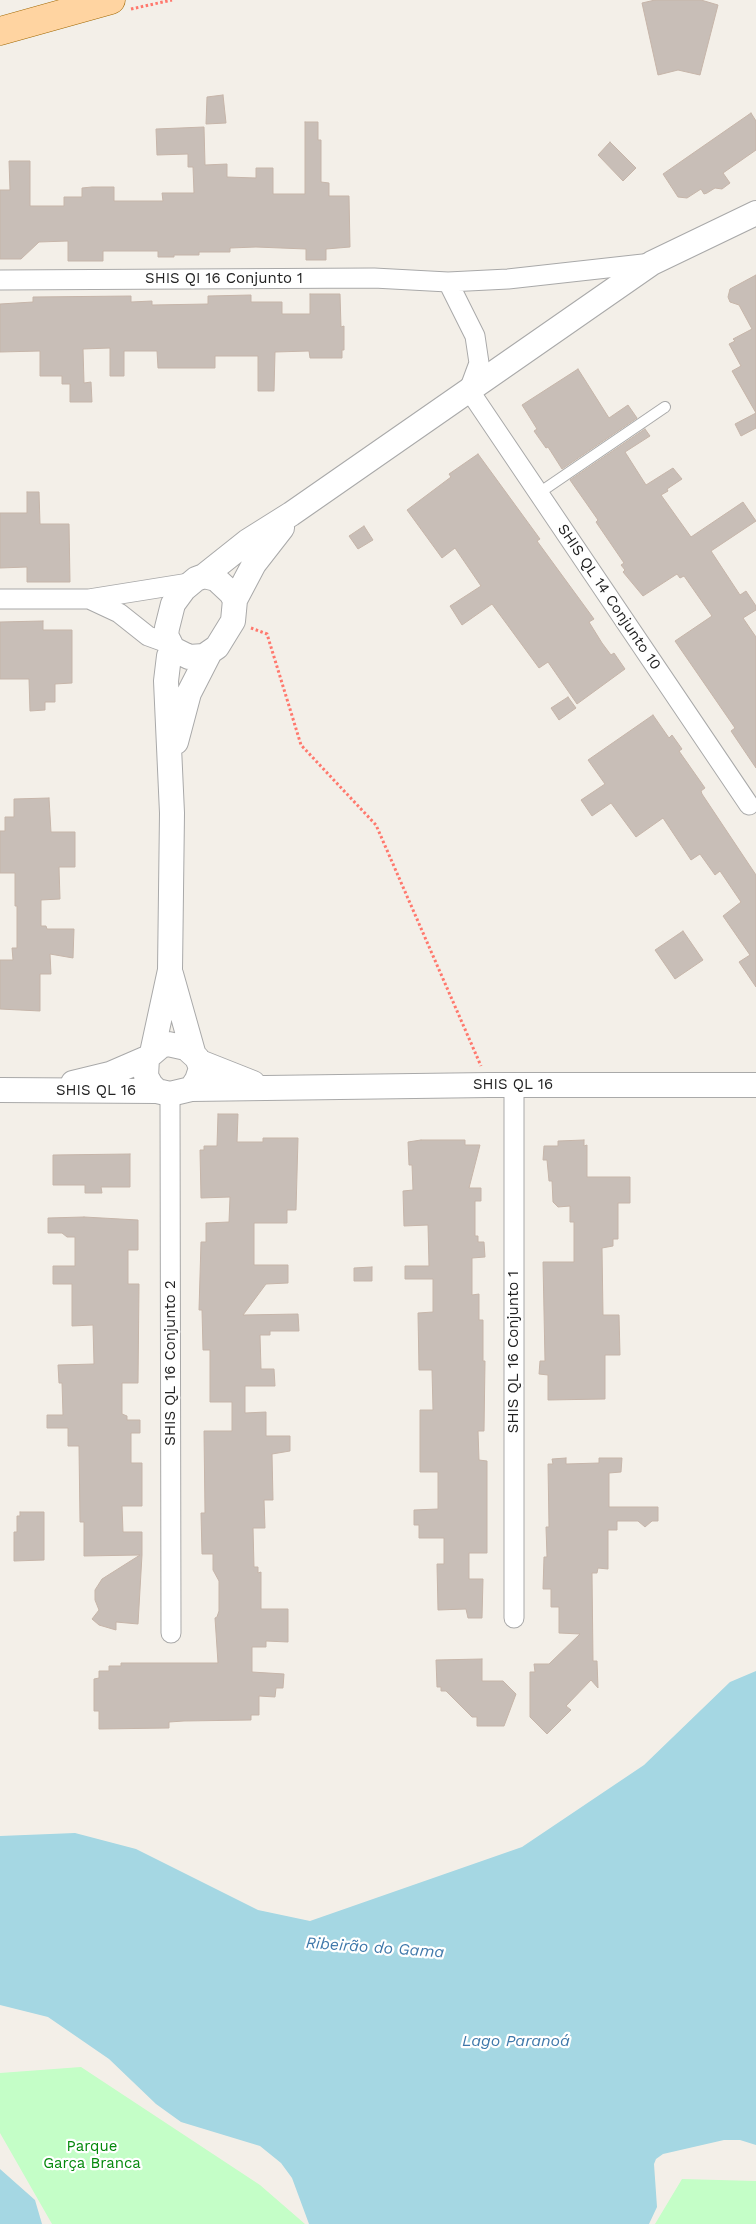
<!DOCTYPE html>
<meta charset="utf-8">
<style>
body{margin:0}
canvas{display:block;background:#f3efe8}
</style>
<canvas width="756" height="2224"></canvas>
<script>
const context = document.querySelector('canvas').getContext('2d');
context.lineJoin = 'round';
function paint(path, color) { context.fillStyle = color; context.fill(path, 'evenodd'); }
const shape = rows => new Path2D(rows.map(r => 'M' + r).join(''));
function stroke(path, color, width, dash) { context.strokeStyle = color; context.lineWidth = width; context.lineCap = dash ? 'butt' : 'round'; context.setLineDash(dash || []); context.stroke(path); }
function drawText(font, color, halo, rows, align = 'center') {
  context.font = font + ' "Work Sans",sans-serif'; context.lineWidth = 4.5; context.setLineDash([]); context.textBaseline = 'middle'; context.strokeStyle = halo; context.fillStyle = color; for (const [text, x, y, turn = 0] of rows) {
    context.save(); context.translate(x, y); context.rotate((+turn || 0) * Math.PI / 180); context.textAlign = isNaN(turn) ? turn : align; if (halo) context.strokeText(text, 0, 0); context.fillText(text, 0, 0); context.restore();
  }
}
const park = shape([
 [81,2067,260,2185,305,2224,52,2224,0,2133,0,2073],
 [682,2179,756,2181,756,2224,655,2224]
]);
const water = shape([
 [756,1671,756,2145,740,2140,724,2140,663,2154,656,2159,654,2164,657,2207,649,2224,309,2224,292,2178,281,2163,260,2146,181,2122,156,2104,109,2059,48,2017,0,2005,0,1836,75,1833,136,1849,258,1910,310,1921,522,1847,644,1765,730,1682],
 [0,2169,35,2200,42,2224,0,2224]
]);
const building = shape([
 [655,0,701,0,718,5,700,75,678,70,658,75,642,3,655,0],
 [223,95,226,123,206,124,207,97,223,95],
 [751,113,756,121,756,150,723,173,730,183,722,189,715,188,707,193,704,194,701,189,687,198,678,197,663,174,751,113],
 [305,122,318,122,318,140,321,140,321,182,329,183,329,196,349,196,350,247,326,249,326,260,306,260,306,249,256,247,230,248,230,252,199,252,199,255,174,255,174,257,158,257,158,251,103,251,103,261,68,261,68,241,39,242,21,259,0,259,0,190,10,190,9,161,30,161,30,206,64,206,64,197,82,197,82,188,92,187,114,187,114,201,163,201,162,193,194,193,193,167,188,167,188,154,157,155,156,129,204,127,205,165,227,164,227,177,256,178,256,168,273,168,273,194,305,194,305,122],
 [610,142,636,168,623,181,598,155,610,142],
 [756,275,756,428,741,436,735,424,756,413,732,371,741,366,729,344,735,341,733,339,752,329,739,305,730,302,728,297,730,289,756,275],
 [310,294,340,294,341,327,344,326,344,350,342,350,342,358,310,358,309,351,275,352,274,391,258,391,258,356,215,356,215,368,158,368,157,351,124,351,124,376,110,376,110,348,83,349,84,383,91,382,92,402,70,402,70,384,62,384,62,376,40,376,40,351,0,352,0,304,33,302,33,297,131,296,131,302,152,301,152,305,208,304,208,296,251,295,251,302,282,302,282,314,310,314,310,294],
 [578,369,609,418,628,405,637,418,562,469,548,447,546,448,534,431,537,429,522,405,578,369],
 [645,429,650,436,625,452,646,485,673,468,682,479,667,489,668,491,661,495,691,537,743,502,756,521,711,551,740,595,746,591,756,606,756,610,743,618,756,637,756,768,731,731,735,728,675,641,712,616,684,576,680,578,677,574,643,596,623,572,625,570,621,565,624,563,596,522,598,520,570,480,645,429],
 [478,454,540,539,537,541,594,619,589,622,602,643,611,655,614,653,625,669,577,704,548,662,539,668,492,604,462,625,450,606,481,586,455,548,442,558,407,510,451,477,449,474,478,454],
 [27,492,39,492,40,524,69,524,70,582,27,582,27,567,0,568,0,513,27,513,27,492],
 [364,526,373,540,358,549,349,536,364,526],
 [43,621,43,630,72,630,72,683,55,684,55,702,45,702,45,710,30,711,29,679,0,679,0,622,43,621],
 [568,697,576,708,559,720,551,708,568,697],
 [653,715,669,738,672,735,682,749,679,751,705,788,701,791,702,794,756,875,756,987,739,962,750,955,723,916,741,902,720,871,715,875,700,854,691,860,663,818,636,837,611,803,592,816,581,800,605,784,588,760,653,715],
 [49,798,51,832,75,832,75,867,59,867,60,899,41,900,41,926,46,926,47,929,74,929,73,958,50,954,51,974,40,974,40,1011,0,1009,0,960,13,960,12,948,17,948,17,906,15,906,15,873,0,873,0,831,5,831,5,817,14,817,14,799,49,798],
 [683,931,703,960,675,979,655,950,683,931],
 [218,1114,238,1114,237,1142,263,1142,263,1138,298,1138,296,1210,287,1210,287,1223,254,1223,254,1265,288,1265,288,1283,266,1284,243,1315,298,1314,299,1331,270,1331,270,1335,260,1335,261,1369,274,1369,275,1386,245,1386,245,1413,266,1412,266,1436,290,1436,290,1451,272,1454,273,1500,264,1500,265,1528,253,1528,254,1567,258,1567,258,1573,261,1572,261,1609,288,1609,288,1642,266,1641,266,1647,252,1647,252,1672,284,1674,283,1688,276,1688,275,1697,259,1696,259,1715,251,1715,251,1720,184,1721,169,1722,169,1728,99,1729,99,1711,94,1711,94,1679,99,1678,99,1671,109,1671,109,1666,121,1666,121,1663,218,1663,215,1618,217,1617,219,1611,219,1581,213,1570,213,1554,202,1554,201,1513,205,1513,204,1431,232,1431,232,1402,210,1402,210,1350,203,1350,202,1310,199,1310,201,1242,206,1242,206,1223,229,1222,230,1197,201,1198,200,1150,204,1150,204,1146,217,1146,218,1114],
 [421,1140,465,1140,465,1145,480,1145,469,1188,481,1188,481,1201,475,1201,475,1236,478,1236,478,1242,484,1242,485,1257,472,1258,472,1295,479,1294,479,1320,483,1320,483,1361,485,1361,484,1431,478,1431,479,1460,487,1461,487,1553,469,1553,469,1579,483,1579,482,1618,468,1618,466,1609,438,1610,437,1564,444,1564,444,1538,419,1538,419,1525,414,1525,414,1510,438,1509,438,1472,420,1472,420,1410,433,1410,432,1370,419,1370,418,1313,433,1312,433,1279,405,1279,405,1266,429,1266,428,1225,404,1226,403,1191,413,1190,412,1165,409,1165,408,1142,421,1140],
 [584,1140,584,1146,587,1145,587,1177,630,1177,630,1203,618,1203,618,1239,613,1239,613,1246,602,1248,603,1315,619,1315,620,1355,605,1355,605,1399,548,1400,548,1375,539,1374,540,1361,545,1361,543,1262,574,1262,574,1222,570,1222,570,1206,558,1207,553,1202,552,1181,549,1181,547,1160,543,1160,544,1146,558,1146,558,1141,584,1140],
 [130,1154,130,1187,101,1187,102,1193,85,1193,85,1185,53,1185,53,1155,130,1154],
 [84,1217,138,1220,138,1250,128,1250,128,1284,139,1284,138,1383,122,1383,122,1414,127,1416,127,1420,140,1420,140,1433,131,1433,131,1463,142,1463,142,1506,122,1506,123,1532,142,1532,142,1555,138,1624,116,1622,116,1630,99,1625,92,1619,99,1610,95,1600,95,1590,102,1579,140,1555,84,1556,84,1522,80,1522,79,1446,68,1446,68,1428,47,1428,47,1415,63,1415,62,1383,59,1383,58,1365,94,1364,93,1325,72,1326,72,1284,53,1284,53,1266,75,1266,75,1237,67,1237,62,1233,48,1233,48,1218,84,1217],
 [372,1267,372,1281,354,1281,354,1268,372,1267],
 [566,1458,566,1464,599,1463,599,1458,622,1458,621,1472,609,1473,609,1507,658,1507,658,1521,652,1521,645,1527,638,1521,617,1521,617,1530,608,1530,608,1569,598,1568,597,1573,592,1573,593,1661,597,1661,598,1688,591,1680,566,1706,571,1710,547,1734,530,1717,530,1672,535,1672,534,1664,549,1664,580,1634,559,1633,559,1607,551,1607,551,1589,543,1589,544,1557,547,1557,546,1527,549,1527,548,1464,553,1464,552,1459,566,1458],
 [20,1512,44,1512,44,1560,14,1561,14,1532,17,1532,17,1516,20,1516,20,1512],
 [482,1659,482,1681,503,1681,516,1694,504,1726,477,1726,477,1717,472,1717,446,1691,441,1691,441,1687,437,1687,436,1660,482,1659]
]);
const path = shape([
 [131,9,172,0],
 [251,628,267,634,301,745,376,825,481,1066]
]);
const service = shape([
 [539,493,665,407]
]);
const minor = shape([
 [0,280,374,278,448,282,508,279,652,263],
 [448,282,475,336,479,363,469,390,749,805],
 [0,599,89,599,119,613,148,636,170,644],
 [89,599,189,583],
 [514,1086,514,1618],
 [170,1094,171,1633]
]);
const tertiary = shape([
 [204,576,248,541,291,514,652,263,756,213],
 [204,576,216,579,231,593,235,600,233,621,217,647,204,656,189,657,173,649,166,635,167,628,173,604,184,589,196,579,204,576],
 [235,600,254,564,282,528],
 [176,742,189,693,210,652],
 [171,974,193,1052],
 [152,1053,170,970,172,813,166,681,169,656,173,649],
 [200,1062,253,1083],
 [73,1083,110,1074,147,1058],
 [191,1089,197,1080,201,1068,197,1058,186,1048,168,1044,161,1046,147,1058,146,1076,151,1085,157,1091,170,1094,191,1089,489,1085,756,1085],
 [0,1090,157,1091]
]);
const primary = shape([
 [0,31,111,0]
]);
const streetNames = [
 ["SHIS QI 16 Conjunto 1",224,279],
 ["SHIS QL 14 Conjunto 10",609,597,56],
 ["SHIS QL 16",513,1085],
 ["SHIS QL 16",96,1091],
 ["SHIS QL 16 Conjunto 1",514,1352,-90],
 ["SHIS QL 16 Conjunto 2",171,1363,-90]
];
const parkNames = [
 ["Parque",92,2147],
 ["Garça Branca",92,2164]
];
const waterNames = [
 ["Ribeirão do Gama",375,1948,4],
 ["Lago Paranoá",516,2041]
];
paint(park, '#c4fec7');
paint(water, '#a5d7e3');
paint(building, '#c8beb7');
stroke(building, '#c6b5a9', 1);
stroke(service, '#a9a9a9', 12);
stroke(minor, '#a9a9a9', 21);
stroke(tertiary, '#a9a9a9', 26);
stroke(primary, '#a06700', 29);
stroke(path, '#ff786d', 3, [2.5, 2.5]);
stroke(service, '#fff', 10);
stroke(minor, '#fff', 19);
stroke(tertiary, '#fff', 24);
stroke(primary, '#ffd4a1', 28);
drawText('15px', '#222', '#fff', streetNames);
drawText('15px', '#03880a', '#fff', parkNames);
drawText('italic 16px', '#3f78aa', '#fff', waterNames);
</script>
